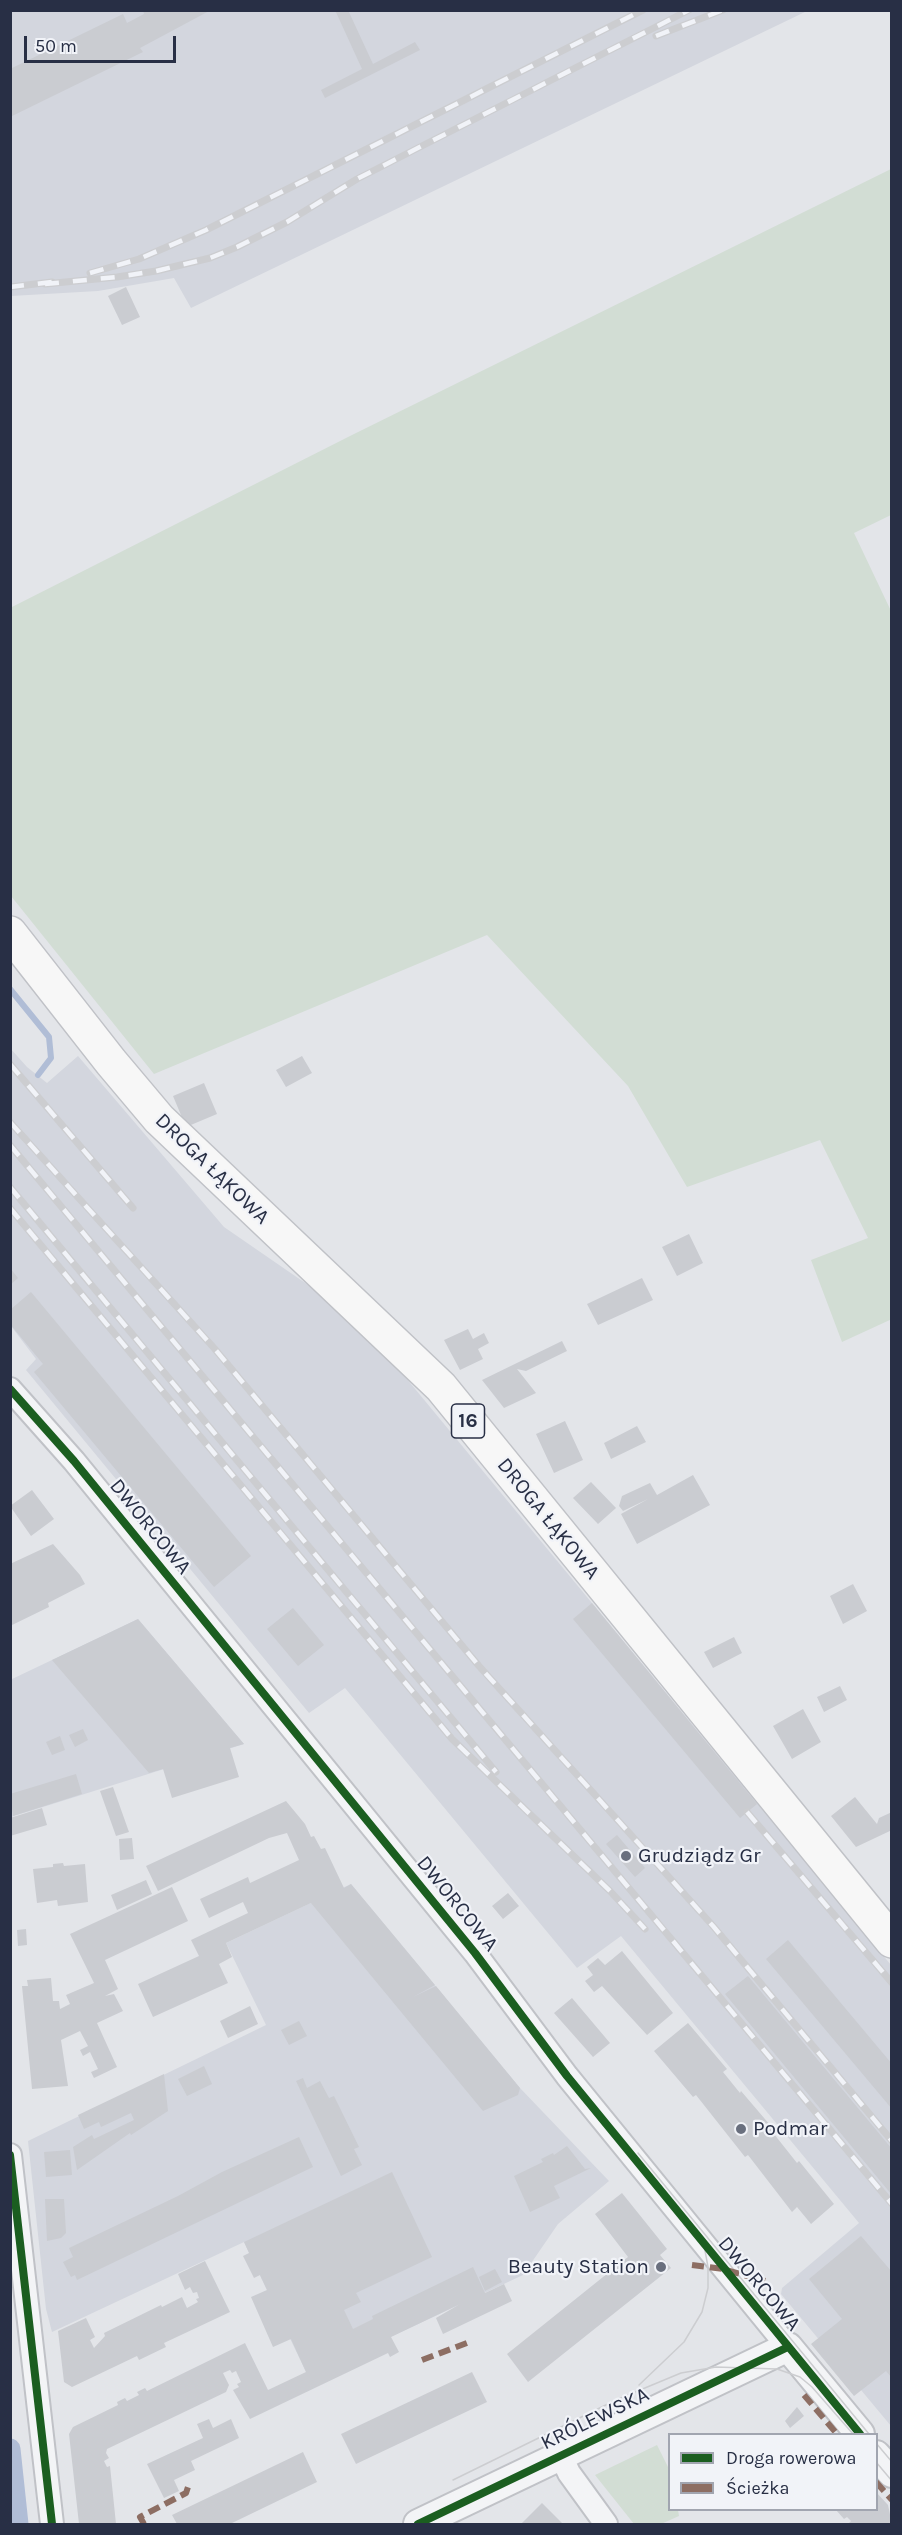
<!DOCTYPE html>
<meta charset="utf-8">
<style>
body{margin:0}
#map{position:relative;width:902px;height:2535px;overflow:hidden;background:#e3e5e9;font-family:Karla,sans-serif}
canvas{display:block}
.frame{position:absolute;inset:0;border:12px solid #282f45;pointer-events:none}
.legend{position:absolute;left:668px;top:2433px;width:210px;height:78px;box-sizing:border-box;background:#f1f3f8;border:2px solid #a1a5b0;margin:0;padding:8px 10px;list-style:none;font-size:18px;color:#282f45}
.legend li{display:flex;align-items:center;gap:12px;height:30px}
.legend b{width:30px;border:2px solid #a1a5b0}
.scale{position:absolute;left:24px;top:36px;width:152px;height:27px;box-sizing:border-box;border:3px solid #282f45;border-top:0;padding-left:8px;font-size:18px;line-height:21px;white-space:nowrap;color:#282f45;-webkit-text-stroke:4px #f1f3f8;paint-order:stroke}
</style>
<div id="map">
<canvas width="902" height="2535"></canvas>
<div class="frame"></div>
<ul class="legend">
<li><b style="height:8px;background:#1b5e20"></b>Droga rowerowa</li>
<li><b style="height:8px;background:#8d6e63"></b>Ścieżka</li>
</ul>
<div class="scale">50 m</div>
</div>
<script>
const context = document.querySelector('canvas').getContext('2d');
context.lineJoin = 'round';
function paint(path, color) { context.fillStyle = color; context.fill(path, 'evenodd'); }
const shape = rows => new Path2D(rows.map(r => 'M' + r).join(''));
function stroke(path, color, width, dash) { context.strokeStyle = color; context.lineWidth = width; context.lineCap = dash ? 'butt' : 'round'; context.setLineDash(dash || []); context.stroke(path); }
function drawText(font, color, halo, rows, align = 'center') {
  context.font = font + ' Karla,sans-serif'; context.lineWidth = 4.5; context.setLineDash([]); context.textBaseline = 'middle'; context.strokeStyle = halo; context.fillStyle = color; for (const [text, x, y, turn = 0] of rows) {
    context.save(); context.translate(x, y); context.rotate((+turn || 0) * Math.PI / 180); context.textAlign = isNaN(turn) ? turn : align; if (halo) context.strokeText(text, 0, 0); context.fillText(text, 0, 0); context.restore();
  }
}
const built = shape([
 [11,11,807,11,191,308,174,278,98,291,11,296],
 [10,1048,27,1067,47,1083,78,1056,224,1227,327,1298,392,1361,891,1965,891,2426,781,2294,782,2288,859,2223,621,1936,577,1968,345,1688,309,1713,26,1370,36,1359,11,1326],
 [138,1619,244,1744,11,1817,10,1680],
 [351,1884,520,2088,609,2181,558,2224,523,2275,384,2340,306,2372,244,2242,52,2332,46,2309,28,2141,266,2025,226,1943]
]);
const green = shape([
 [891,169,891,515,854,533,891,611,892,1319,842,1342,811,1260,868,1238,820,1140,687,1187,628,1086,487,935,154,1074,11,896,10,608,352,435],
 [657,2445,669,2469,670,2510,678,2510,679,2516,661,2524,634,2524,595,2475]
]);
const stream = shape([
 [10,989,49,1037,51,1058,38,1075]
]);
const canal = shape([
 [10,2449,18,2524]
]);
const building = shape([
 [143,10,211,10,140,48,143,52,10,117,10,69,123,14,127,23,144,14],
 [335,10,348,10,373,64,415,42,420,50,325,98,321,90,362,69],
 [126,287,140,317,122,325,108,296],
 [302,1056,312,1073,286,1087,276,1070],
 [204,1083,217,1114,186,1127,173,1096],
 [689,1234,703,1263,677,1276,662,1247],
 [10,1268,18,1278,10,1285],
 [642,1278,653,1300,598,1325,587,1304],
 [31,1292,251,1556,214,1587,34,1372,43,1364,10,1324,10,1310],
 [468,1329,473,1339,484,1333,489,1343,478,1349,483,1359,460,1370,444,1340],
 [562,1341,567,1351,526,1371,517,1369,536,1393,504,1408,482,1380],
 [565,1421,583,1460,554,1473,536,1434],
 [637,1426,646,1442,611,1459,604,1443],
 [693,1475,710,1505,637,1544,621,1514,648,1499,623,1511,619,1506,622,1496,650,1483,657,1495],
 [591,1482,616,1508,598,1524,573,1498],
 [32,1490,54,1519,31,1536,10,1506],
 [53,1544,80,1575,85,1584,48,1603,49,1607,10,1626,10,1564],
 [853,1584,867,1611,843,1624,830,1596],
 [592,1603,757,1804,740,1818,573,1619],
 [293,1608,324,1645,298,1666,267,1629],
 [138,1619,244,1744,230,1748,239,1777,172,1798,163,1769,149,1773,52,1660],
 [734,1637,742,1653,713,1668,704,1652],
 [840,1686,847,1700,824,1712,817,1697],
 [803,1709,821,1742,792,1759,773,1726],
 [83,1729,88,1740,75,1747,69,1735],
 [60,1736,65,1750,52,1755,46,1742],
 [76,1774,82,1794,13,1816,10,1794],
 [113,1787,129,1832,116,1836,100,1791],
 [855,1797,877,1824,879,1818,892,1812,892,1830,856,1847,831,1816],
 [286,1801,305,1824,311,1837,314,1836,321,1849,325,1848,344,1888,351,1884,435,1985,413,1997,436,1986,520,2088,518,2095,483,2111,311,1903,226,1943,232,1957,219,1964,228,1983,153,2017,138,1984,199,1956,191,1940,248,1913,243,1902,209,1918,200,1899,248,1877,250,1883,299,1860,287,1833,269,1838,158,1891,146,1866],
 [42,1808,47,1825,10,1836,10,1818],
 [617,1835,645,1868,635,1877,606,1844],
 [132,1838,134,1859,120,1860,119,1839],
 [63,1863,64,1866,85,1864,88,1902,58,1906,57,1900,37,1903,33,1869,53,1867,53,1864],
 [146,1880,152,1894,117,1910,111,1895],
 [172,1887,188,1921,105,1960,118,1989,105,1996,114,1994,123,2011,97,2023,117,2067,94,2078,91,2072,98,2069,90,2052,83,2056,80,2050,88,2046,80,2031,61,2040,68,2086,32,2089,22,1986,28,1986,27,1980,51,1978,53,2001,59,2001,60,2009,70,2004,66,1995,94,1983,70,1934],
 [508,1893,519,1906,503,1919,492,1906],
 [26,1929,27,1945,18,1946,17,1930],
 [788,1940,892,2064,892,2109,766,1959],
 [622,1951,673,2013,647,2035,602,1986,594,1992,585,1981,593,1975,587,1967,598,1958,605,1965],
 [748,1976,892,2149,892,2195,725,1994],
 [572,1998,610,2043,593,2057,554,2013],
 [250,2006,258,2024,228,2038,220,2021],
 [299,2021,307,2036,289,2045,281,2030],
 [688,2023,727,2069,723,2072,740,2093,741,2091,776,2132,774,2134,797,2163,799,2161,834,2204,811,2224,797,2207,792,2212,748,2155,745,2157,696,2095,693,2097,654,2051],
 [204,2066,212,2084,187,2096,178,2079],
 [164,2074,168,2111,131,2135,130,2133,77,2170,73,2147,92,2135,94,2139,134,2120,131,2113,101,2127,99,2122,84,2129,78,2115],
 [303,2078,307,2088,320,2081,329,2098,334,2096,359,2147,354,2149,362,2165,341,2176,296,2081],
 [299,2137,313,2167,77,2280,75,2275,71,2277,63,2262,73,2257,69,2248,178,2196,222,2172],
 [567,2146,585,2169,591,2168,554,2186,560,2198,530,2212,514,2176,543,2162,541,2159,553,2153,554,2155],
 [70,2150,72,2175,46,2177,44,2152],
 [392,2172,432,2257,356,2293,361,2302,344,2310,353,2329,373,2319,372,2316,473,2267,485,2293,504,2284,512,2301,443,2334,436,2318,460,2304,391,2337,399,2352,390,2357,388,2353,250,2419,233,2390,239,2387,237,2384,241,2382,236,2371,232,2373,230,2370,223,2373,229,2385,226,2392,107,2449,106,2453,109,2458,104,2461,107,2467,110,2466,116,2524,79,2524,69,2434,73,2427,118,2405,117,2402,125,2398,127,2401,139,2395,137,2392,145,2388,147,2391,245,2343,268,2390,306,2372,291,2339,273,2347,251,2297,267,2290,260,2275,254,2278,243,2256,249,2253,244,2242],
 [622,2193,667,2249,660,2255,671,2268,528,2382,507,2354,628,2257,595,2214],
 [45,2199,64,2199,66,2233,61,2238,47,2241],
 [861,2236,892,2272,892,2378,886,2371,854,2396,811,2344,842,2319,809,2279],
 [205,2261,230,2312,164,2343,166,2347,139,2360,137,2356,72,2387,64,2382,58,2331,86,2318,95,2337,90,2340,94,2348,105,2336,104,2333,161,2305,162,2307,182,2297,187,2308,198,2302,196,2299,199,2298,197,2292,193,2293,190,2287,185,2290,178,2274],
 [495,2269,502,2282,485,2291,479,2277],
 [472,2372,487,2402,356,2464,341,2434],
 [797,2407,804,2416,790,2428,785,2421],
 [209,2419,213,2428,231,2419,239,2438,191,2461,195,2470,174,2480,179,2491,164,2498,147,2464,203,2438,197,2424],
 [303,2452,317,2482,230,2524,177,2524,172,2515],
 [876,2492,888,2505,892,2524,848,2524,851,2521,847,2517,844,2519,836,2510,876,2510],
 [542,2503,563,2524,521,2524]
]);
const minor = shape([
 [10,1389,74,1461,475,1953,567,2076,788,2347],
 [10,2155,52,2524],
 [561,2456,569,2473,606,2524]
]);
const tertiary = shape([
 [876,2455,892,2473],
 [418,2524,788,2347,860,2434]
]);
const primary = shape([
 [10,933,111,1062,159,1119,441,1387,892,1941]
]);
const tram = shape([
 [638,2153,869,2434],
 [639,2385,684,2342,702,2312,708,2288,708,2267,704,2245,698,2232],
 [876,2443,892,2462],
 [876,2462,892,2481],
 [453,2480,616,2400,681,2373,716,2367,777,2369,800,2377,812,2387,853,2434]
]);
const rail = shape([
 [656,36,723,10],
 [90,273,139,259,206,230,643,10],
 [45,284,117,277,156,271,210,258,237,247,287,222,357,179,689,10],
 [10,287,52,282],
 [10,1064,133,1208],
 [10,1122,214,1348,479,1666,713,1926,892,2141],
 [10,1145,892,2204],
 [10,1187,496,1772],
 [10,1208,452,1739,610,1891,645,1929],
 [747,1812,892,1983]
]);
const quiet = shape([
 [692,2265,723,2269,765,2281],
 [422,2360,472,2341],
 [804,2395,837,2434],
 [876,2482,892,2500],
 [144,2524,140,2517,186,2493,189,2484]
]);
const cycleway = shape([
 [10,1389,74,1461,475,1953,567,2076,860,2434],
 [10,2155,52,2524],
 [418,2524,788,2347]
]);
const markers = [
 [626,1856,6,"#696f7e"],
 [741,2129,6,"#696f7e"],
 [661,2267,6,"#696f7e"]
];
const shields = [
 [468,1421,33]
];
const shieldNames = [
 ["16",468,1421]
];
const streetNames = [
 ["DROGA ŁĄKOWA",212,1169,44],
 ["DROGA ŁĄKOWA",548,1519,51],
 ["DWORCOWA",150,1527,51],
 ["DWORCOWA",457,1904,51],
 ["DWORCOWA",759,2284,50],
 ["KRÓLEWSKA",595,2419,-26]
];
const poiNames = [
 ["Grudziądz Gr",638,1856],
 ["Podmar",753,2129],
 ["Beauty Station",649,2267,"right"]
];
paint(built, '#d3d6de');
paint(green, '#d2ddd4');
stroke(stream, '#b0bdd6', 6);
stroke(canal, '#b0bdd6', 21);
paint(building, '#caccd1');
stroke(minor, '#c0c2c7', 26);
stroke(tertiary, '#c0c2c7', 32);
stroke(primary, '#c0c2c7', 36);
stroke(minor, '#f3f4f6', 22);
stroke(tertiary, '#f3f4f6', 28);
stroke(primary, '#f7f7f7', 33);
stroke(tram, '#cccdd0', 1.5);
stroke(rail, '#cccdd0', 7);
stroke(rail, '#f1f3f8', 4.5, [14]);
stroke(quiet, '#8d6e63', 6, [12, 6]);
stroke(cycleway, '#1b5e20', 8);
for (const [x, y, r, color] of markers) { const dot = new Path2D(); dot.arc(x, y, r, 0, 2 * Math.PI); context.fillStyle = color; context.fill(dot); stroke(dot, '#f1f3f8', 2); }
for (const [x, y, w] of shields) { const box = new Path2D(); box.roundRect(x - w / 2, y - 17, w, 34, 4.5); context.fillStyle = '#f1f3f8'; context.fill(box); stroke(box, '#282f45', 1.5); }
drawText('bold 20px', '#282f45', null, shieldNames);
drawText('21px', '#282f45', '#f1f3f8', streetNames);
drawText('21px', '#282f45', '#f1f3f8', poiNames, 'left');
</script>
